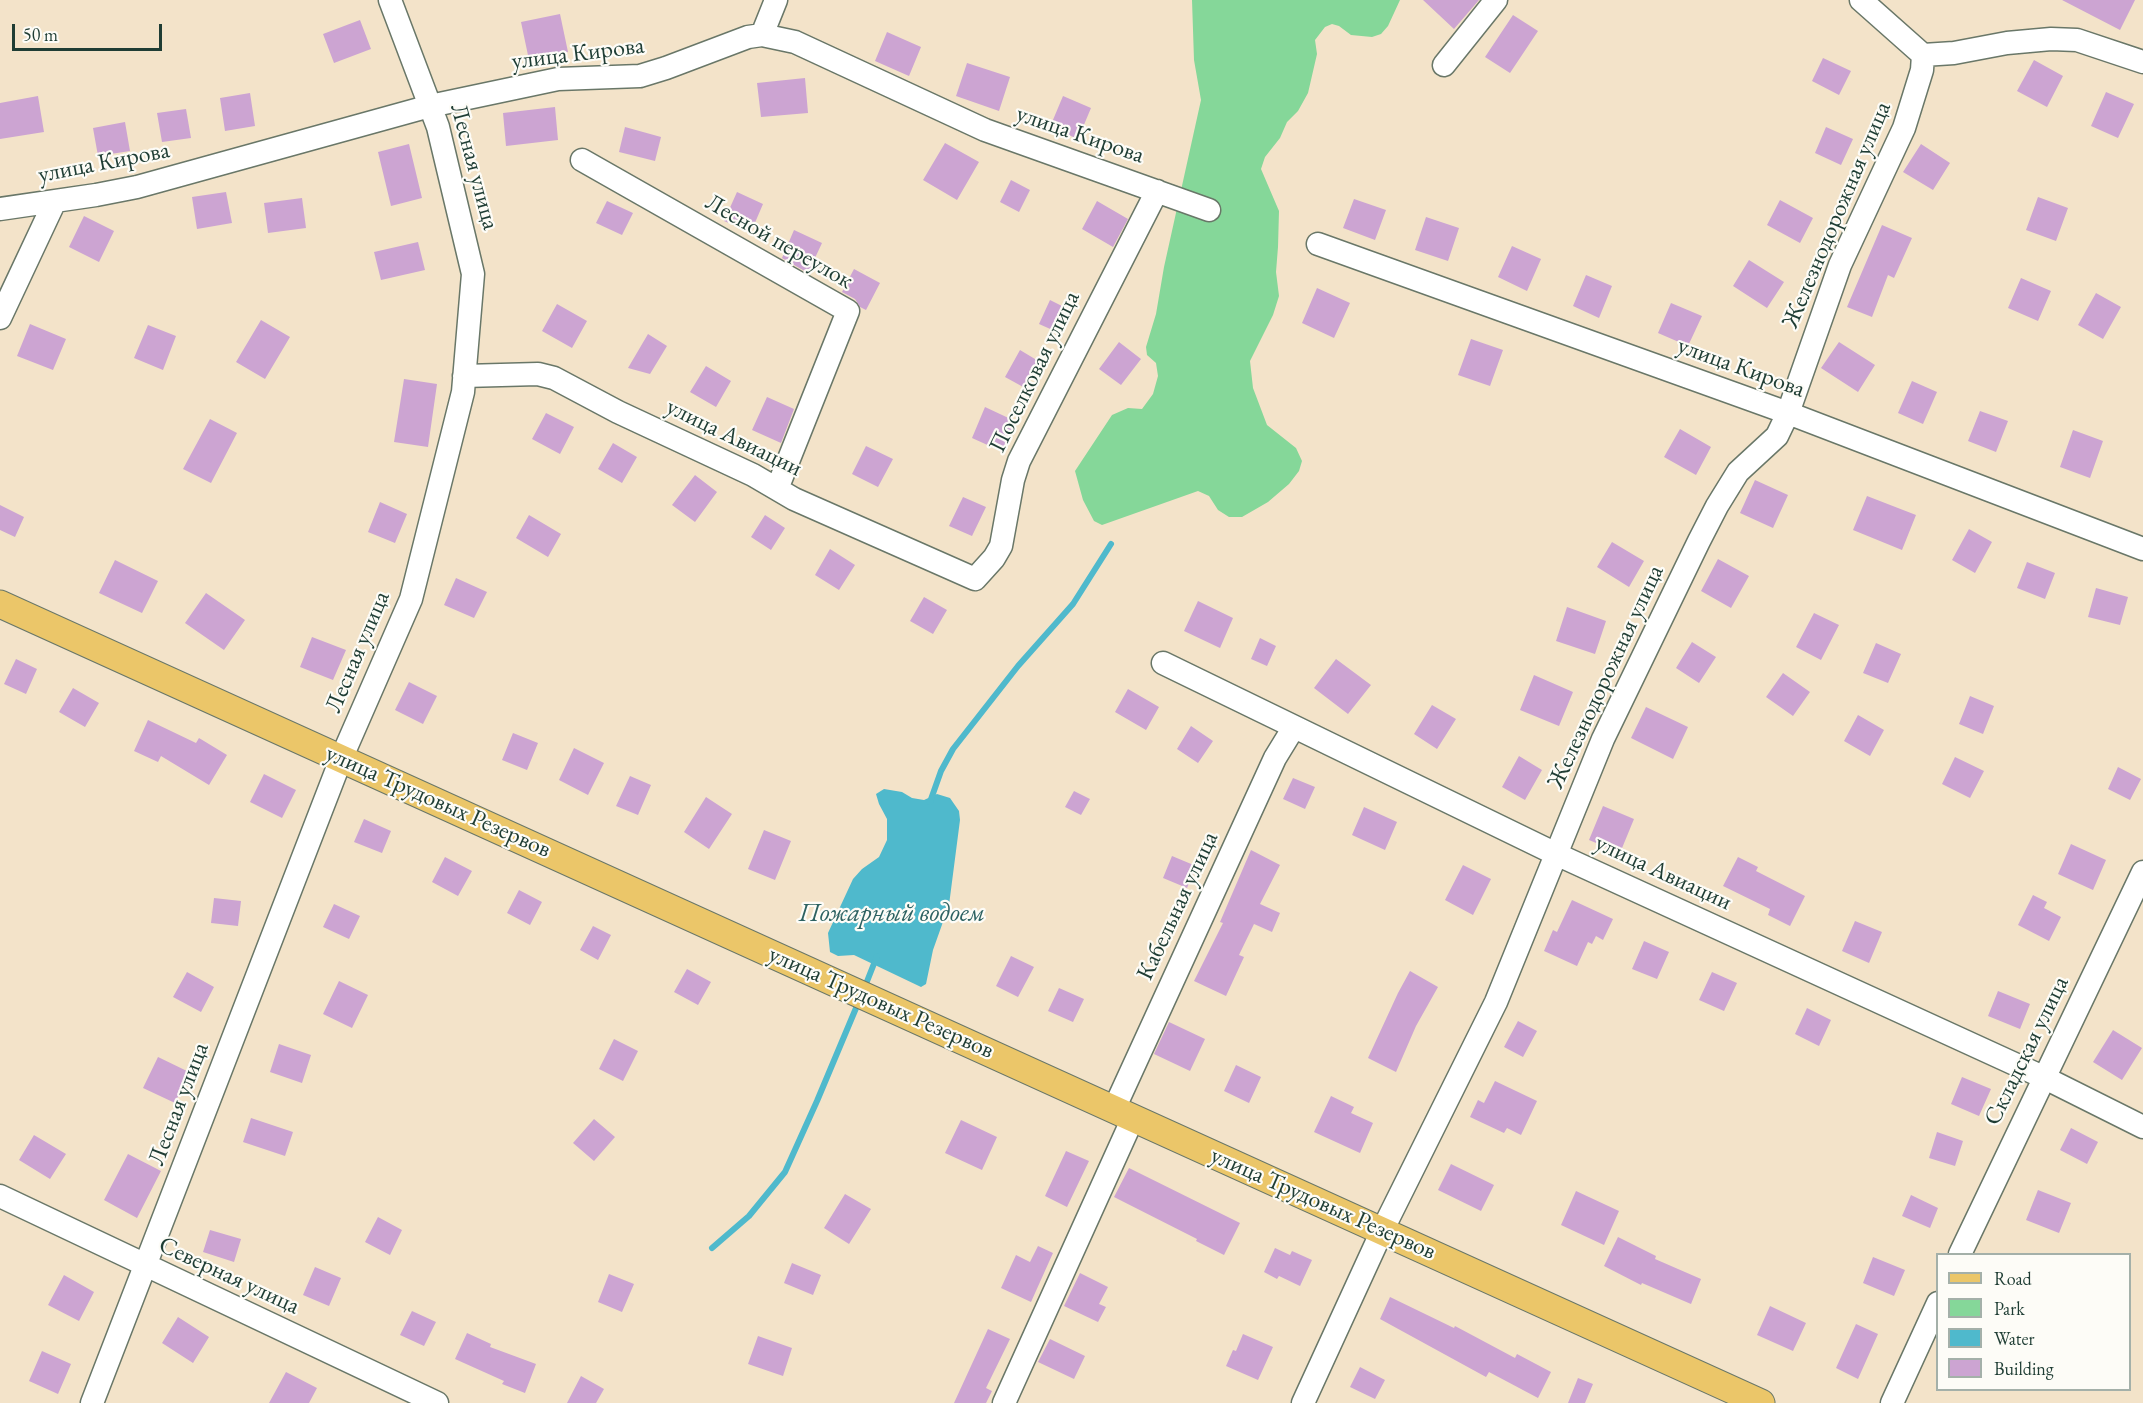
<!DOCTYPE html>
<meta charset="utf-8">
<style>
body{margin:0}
#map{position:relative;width:2143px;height:1403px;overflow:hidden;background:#f3e3c9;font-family:"EB Garamond",serif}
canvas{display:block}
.legend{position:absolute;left:1936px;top:1253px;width:195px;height:138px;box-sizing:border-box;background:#fdfcf7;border:2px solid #a4b0a9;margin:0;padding:8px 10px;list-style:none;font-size:18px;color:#1f3d34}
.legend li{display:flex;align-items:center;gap:12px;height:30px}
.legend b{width:30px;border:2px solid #a4b0a9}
.scale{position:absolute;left:12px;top:24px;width:150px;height:27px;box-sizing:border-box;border:3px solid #1f3d34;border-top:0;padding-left:8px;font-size:18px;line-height:21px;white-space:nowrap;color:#1f3d34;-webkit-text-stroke:4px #fdfcf7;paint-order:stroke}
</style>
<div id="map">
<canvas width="2143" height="1403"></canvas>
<ul class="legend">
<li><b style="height:8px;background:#ebc669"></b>Road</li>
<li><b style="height:16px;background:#85d799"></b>Park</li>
<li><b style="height:16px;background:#4fb9cc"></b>Water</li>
<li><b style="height:16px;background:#cca4d2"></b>Building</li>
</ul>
<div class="scale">50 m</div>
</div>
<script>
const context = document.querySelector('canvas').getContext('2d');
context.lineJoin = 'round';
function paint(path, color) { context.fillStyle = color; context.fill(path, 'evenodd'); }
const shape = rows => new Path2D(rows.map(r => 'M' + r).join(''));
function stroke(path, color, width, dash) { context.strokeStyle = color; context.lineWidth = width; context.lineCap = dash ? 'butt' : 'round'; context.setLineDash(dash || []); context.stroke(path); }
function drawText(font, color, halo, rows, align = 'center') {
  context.font = font + ' "EB Garamond",serif'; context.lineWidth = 4.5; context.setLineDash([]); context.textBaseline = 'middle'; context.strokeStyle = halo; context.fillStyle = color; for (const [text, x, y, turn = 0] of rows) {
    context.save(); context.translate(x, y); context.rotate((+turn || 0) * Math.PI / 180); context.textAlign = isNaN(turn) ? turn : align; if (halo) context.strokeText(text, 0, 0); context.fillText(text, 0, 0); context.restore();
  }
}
const green = shape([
 [1192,0,1400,0,1388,26,1381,34,1372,37,1351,35,1339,26,1332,24,1325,27,1315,40,1317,54,1308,93,1298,111,1287,122,1280,138,1265,157,1261,169,1279,211,1278,247,1276,272,1279,296,1273,315,1250,361,1253,388,1267,425,1296,448,1302,461,1299,471,1289,484,1268,502,1242,517,1229,517,1218,510,1209,496,1198,491,1102,525,1094,521,1083,500,1075,471,1112,415,1128,408,1142,409,1153,394,1158,376,1156,363,1147,355,1146,347,1156,314,1164,267,1201,100,1194,60]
]);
const water = shape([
 [884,789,902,792,912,798,924,800,937,794,950,798,959,811,960,820,949,905,933,950,926,984,921,987,854,955,838,956,830,952,828,933,853,879,862,869,879,857,887,840,887,819,879,804,876,794]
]);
const stream = shape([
 [930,802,941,771,953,749,1018,666,1073,604,1111,544],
 [864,989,877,956],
 [712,1248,749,1216,785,1172,817,1101,859,1001]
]);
const building = shape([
 [1423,0,1479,0,1454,29],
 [2062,0,2135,0,2120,30],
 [560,14,568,52,529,60,521,22],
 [1513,15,1538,31,1510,73,1485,57],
 [360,20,371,49,334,63,323,34],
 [887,32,921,47,909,76,875,61],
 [1823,58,1851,71,1839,95,1812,81],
 [2034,60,2063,76,2047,107,2017,91],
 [967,63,1010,77,999,111,956,96],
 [805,78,808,113,761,117,757,83],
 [2106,92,2134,104,2118,138,2091,126],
 [250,93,255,126,225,131,220,98],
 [38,96,44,132,0,139,0,103],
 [1063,96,1091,108,1078,139,1050,127],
 [555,107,558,140,506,146,503,113],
 [186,109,191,138,162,142,157,113],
 [125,122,130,151,98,156,93,128],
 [625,127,661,137,655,161,619,152],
 [1826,127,1853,139,1841,165,1815,153],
 [945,143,979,162,957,200,923,180],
 [409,144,422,198,391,206,378,152],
 [1921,144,1950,163,1933,190,1903,172],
 [1011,180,1030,190,1019,212,1000,202],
 [226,192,232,223,197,229,192,197],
 [737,192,763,204,751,232,724,221],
 [2038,197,2068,208,2056,241,2026,230],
 [302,198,306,228,268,233,264,203],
 [1354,199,1386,210,1375,240,1343,228],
 [1780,200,1813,218,1800,243,1767,225],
 [607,201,633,213,622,235,596,223],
 [1097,201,1128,219,1113,247,1082,229],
 [84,216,114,231,99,262,69,247],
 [1426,217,1459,228,1448,261,1415,250],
 [1882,225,1912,238,1894,278,1888,275,1872,317,1847,307],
 [794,230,822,243,808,273,782,258],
 [418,242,425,270,381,280,374,252],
 [1512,246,1541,259,1527,291,1498,277],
 [1749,260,1784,282,1767,308,1733,286],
 [854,269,880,283,866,310,860,307,855,299,842,292],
 [1586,275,1612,286,1599,318,1573,306],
 [2021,278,2051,291,2038,321,2008,308],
 [1317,288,1350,303,1334,338,1302,323],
 [2096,293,2121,307,2103,339,2078,325],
 [1050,300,1068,309,1057,332,1039,324],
 [1671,303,1702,316,1688,346,1658,333],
 [557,304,587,321,572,348,542,331],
 [261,320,290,337,265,379,236,362],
 [30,324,66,339,53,370,17,356],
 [148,325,176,336,163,370,134,358],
 [648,334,667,346,650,374,628,368],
 [1471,339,1503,350,1490,386,1458,375],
 [1119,342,1141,359,1121,385,1099,369],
 [1839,342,1875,365,1858,392,1821,368],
 [1020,350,1040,362,1025,388,1005,377],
 [706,366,731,381,716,407,690,392],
 [404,379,437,384,428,447,394,442],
 [1912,381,1937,392,1923,424,1898,413],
 [767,397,794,409,781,443,752,430],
 [985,407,1017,422,1003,452,972,438],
 [1980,411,2008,421,1996,452,1968,441],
 [546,413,574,427,560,454,532,439],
 [210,419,237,433,211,483,183,469],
 [1680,429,1711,447,1696,475,1664,457],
 [2073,430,2103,441,2090,478,2060,467],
 [613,443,637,457,622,483,598,469],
 [866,446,893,459,878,487,852,474],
 [695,475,717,492,695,522,672,505],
 [1755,480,1788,495,1773,528,1740,513],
 [1867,496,1916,515,1902,550,1853,530],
 [963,497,986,507,972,536,949,526],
 [380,502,407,514,395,543,368,532],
 [0,505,24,517,15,537,0,530],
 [529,515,561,534,548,557,516,538],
 [765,515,785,528,771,550,751,537],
 [1969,529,1992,542,1975,573,1952,560],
 [1612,542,1644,561,1629,587,1597,567],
 [830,549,855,565,839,590,815,575],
 [1718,559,1749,576,1731,608,1701,591],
 [115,560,158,581,142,613,99,593],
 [2027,562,2055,573,2045,599,2017,588],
 [456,578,487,592,474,618,444,605],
 [2096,588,2128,597,2120,625,2088,617],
 [206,593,245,620,224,650,185,623],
 [924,597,947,610,933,634,910,621],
 [1198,601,1233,618,1220,648,1184,631],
 [1567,607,1606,621,1595,654,1556,641],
 [1814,613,1839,625,1821,660,1796,647],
 [312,637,346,650,333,680,300,667],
 [1260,638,1276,646,1267,666,1251,659],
 [1692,642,1716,657,1699,683,1676,668],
 [1876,643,1901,654,1888,683,1863,673],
 [16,659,37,669,26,694,4,684],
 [1336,659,1371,685,1348,714,1314,688],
 [1783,673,1810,692,1793,716,1766,697],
 [1534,675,1573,692,1559,726,1520,710],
 [409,682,437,696,423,724,395,710],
 [73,688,99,703,85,727,59,712],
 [1128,689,1159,707,1146,730,1115,712],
 [1970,696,1994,706,1983,734,1959,724],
 [1432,705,1456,719,1437,749,1414,734],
 [1646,707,1688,727,1673,759,1631,738],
 [1858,715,1884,730,1870,756,1844,741],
 [148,720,196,743,199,738,227,755,209,785,161,756,158,762,134,751],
 [1191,726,1213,741,1198,763,1177,749],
 [513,733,538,743,527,770,502,760],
 [574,748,604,763,588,795,559,780],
 [1519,756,1542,770,1525,800,1502,787],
 [1955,757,1984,771,1970,798,1942,784],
 [2118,767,2141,779,2130,800,2108,789],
 [264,774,296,790,282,818,250,802],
 [630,776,651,785,638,815,616,806],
 [1293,778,1315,787,1305,809,1283,799],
 [1074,791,1090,799,1081,815,1065,807],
 [706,797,732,814,709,849,684,832],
 [1603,806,1634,819,1620,853,1589,840],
 [1364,807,1397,822,1385,850,1352,835],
 [364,819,391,831,382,853,354,842],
 [764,830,791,841,775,880,748,869],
 [2071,844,2106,860,2093,890,2058,874],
 [1251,850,1280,865,1260,904,1280,913,1272,932,1254,924,1239,955,1244,957,1226,996,1194,981,1223,923,1220,922],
 [1172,856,1196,866,1187,888,1163,878],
 [445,857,472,871,458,896,432,882],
 [1738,857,1758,867,1756,871,1805,896,1790,926,1768,915,1770,909,1723,886],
 [1463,865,1491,879,1473,915,1445,900],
 [519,890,542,902,530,925,507,913],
 [2033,895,2047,902,2044,908,2061,917,2049,941,2018,925],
 [214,898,241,901,238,926,211,923],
 [1572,900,1613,919,1603,940,1596,936,1592,944,1588,942,1577,966,1544,951,1553,930,1557,932],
 [334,904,360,916,349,939,323,927],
 [1855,921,1882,932,1869,963,1842,951],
 [593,926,611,935,598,960,580,950],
 [1644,941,1669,952,1657,979,1632,969],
 [1011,956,1034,967,1018,997,996,986],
 [687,969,711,982,698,1005,674,992],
 [1410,971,1438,987,1416,1026,1396,1072,1368,1058,1398,993],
 [187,972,214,987,201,1012,173,997],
 [1712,972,1737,983,1724,1011,1699,1000],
 [339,981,368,995,352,1028,323,1014],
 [1059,988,1084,999,1073,1022,1048,1011],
 [1998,991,2030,1004,2020,1029,1988,1016],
 [1807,1008,1831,1020,1819,1046,1795,1034],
 [1518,1021,1537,1031,1523,1057,1504,1047],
 [1169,1022,1205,1039,1190,1071,1154,1054],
 [2113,1030,2142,1048,2122,1080,2093,1062],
 [614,1039,638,1051,623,1081,599,1069],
 [279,1044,311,1055,302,1083,270,1072],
 [158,1057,189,1072,175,1103,143,1088],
 [1236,1065,1261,1077,1249,1103,1224,1091],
 [1962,1077,1991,1089,1979,1116,1951,1104],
 [1495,1081,1537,1101,1521,1135,1507,1128,1504,1133,1470,1117,1478,1100,1484,1103],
 [1331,1096,1354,1107,1351,1113,1373,1123,1360,1153,1314,1132],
 [251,1118,293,1132,285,1156,243,1142],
 [594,1119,615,1137,594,1161,573,1143],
 [961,1120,997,1137,982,1170,945,1153],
 [2071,1128,2098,1142,2087,1164,2060,1150],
 [1937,1132,1963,1141,1955,1166,1929,1158],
 [34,1135,66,1154,50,1179,19,1160],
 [1066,1151,1089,1161,1067,1207,1045,1196],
 [128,1154,161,1171,137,1218,104,1200],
 [1451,1164,1494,1185,1481,1211,1438,1190],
 [1129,1168,1240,1223,1224,1255,1196,1241,1197,1239,1114,1197],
 [2038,1190,2071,1203,2059,1233,2026,1220],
 [1576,1191,1619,1211,1604,1245,1561,1225],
 [845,1194,871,1209,849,1244,824,1228],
 [1911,1195,1938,1208,1930,1228,1902,1216],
 [378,1217,402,1230,390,1255,365,1242],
 [210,1230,241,1239,234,1262,203,1252],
 [1618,1237,1656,1256,1655,1259,1701,1279,1691,1304,1642,1283,1641,1285,1604,1266],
 [1038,1246,1053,1253,1031,1302,1001,1288,1016,1255,1030,1262],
 [1275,1248,1290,1255,1292,1251,1312,1260,1300,1286,1279,1276,1277,1279,1264,1272],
 [1873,1257,1905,1270,1894,1296,1863,1283],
 [792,1263,821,1275,813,1295,784,1283],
 [315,1267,341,1278,329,1306,303,1295],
 [1080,1273,1108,1287,1099,1304,1106,1307,1098,1322,1064,1306],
 [609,1274,634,1284,622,1312,598,1302],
 [64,1275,94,1292,79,1321,48,1305],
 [1390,1297,1454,1328,1455,1326,1515,1358,1517,1354,1551,1372,1538,1398,1489,1372,1486,1377,1380,1319],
 [1770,1306,1806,1323,1793,1351,1757,1335],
 [412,1311,436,1322,424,1346,400,1335],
 [178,1317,209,1337,193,1363,162,1343],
 [1856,1324,1878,1334,1858,1379,1836,1368],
 [988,1329,1010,1339,986,1388,992,1391,986,1403,954,1403],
 [467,1333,491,1344,490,1347,536,1364,525,1393,502,1384,504,1381,455,1359],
 [1243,1334,1273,1347,1258,1380,1226,1366,1233,1350,1236,1351],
 [758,1336,792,1348,783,1376,748,1364],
 [1050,1339,1085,1356,1074,1379,1038,1362],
 [42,1351,71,1364,58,1394,29,1381],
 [1360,1367,1385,1380,1375,1399,1350,1387],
 [286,1372,317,1388,309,1403,269,1403],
 [581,1376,604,1389,596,1403,567,1403],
 [1578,1378,1593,1384,1585,1403,1568,1403]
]);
const minor = shape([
 [1861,0,1923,55],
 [762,35,776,0],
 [1923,55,1954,53,2007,43,2051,39,2077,40,2143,62],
 [1444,65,1496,0],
 [582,160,848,311,777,489],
 [0,209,96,195,137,187,430,106,558,79,640,76,666,68,748,37,762,35,795,42,985,130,1209,210],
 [1318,244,1788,413,2143,549],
 [0,318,55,201],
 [464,376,538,374,554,378,618,412,753,475,794,499,975,579,994,558,1001,546,1013,480,1019,461,1157,191],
 [1163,663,1556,854,2043,1077,2143,1127],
 [1114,1109,1275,758,1294,727],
 [0,1196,437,1403],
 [1960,1254,2143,872],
 [92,1403,341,759,411,599,463,392,473,274,438,127,390,0],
 [1004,1403,1133,1118],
 [1303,1403,1382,1231,1496,1002,1603,739,1699,541,1717,506,1738,472,1777,436,1788,413,1840,265,1904,128,1922,70,1923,55],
 [1892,1403,1938,1303]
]);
const major = shape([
 [0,604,1761,1403]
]);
const streetNames = [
 ["улица Кирова",578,54,-7],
 ["улица Кирова",1080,135,19],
 ["улица Кирова",104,163,-11],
 ["Лесная улица",474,167,75],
 ["Железнодорожная улица",1837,215,-67],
 ["Лесной переулок",779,242,30],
 ["улица Кирова",1741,368,20],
 ["Поселковая улица",1035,372,-64],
 ["улица Авиации",734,438,26],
 ["Лесная улица",358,652,-67],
 ["Железнодорожная улица",1606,677,-65],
 ["улица Трудовых Резервов",438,802,24],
 ["улица Авиации",1663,873,25],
 ["Кабельная улица",1178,906,-65],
 ["улица Трудовых Резервов",881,1003,24],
 ["Складская улица",2027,1051,-64],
 ["Лесная улица",179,1104,-69],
 ["улица Трудовых Резервов",1323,1204,24],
 ["Северная улица",229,1276,25]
];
const waterNames = [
 ["Пожарный водоем",892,914]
];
paint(green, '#85d799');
paint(water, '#4fb9cc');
stroke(stream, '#4fb9cc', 6);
paint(building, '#cca4d2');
stroke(minor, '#697768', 25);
stroke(major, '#697768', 29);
stroke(minor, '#fff', 22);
stroke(major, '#ebc669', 27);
drawText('24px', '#1f3d34', '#fdfcf7', streetNames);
drawText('italic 26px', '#2d6262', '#fdfcf7', waterNames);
</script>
